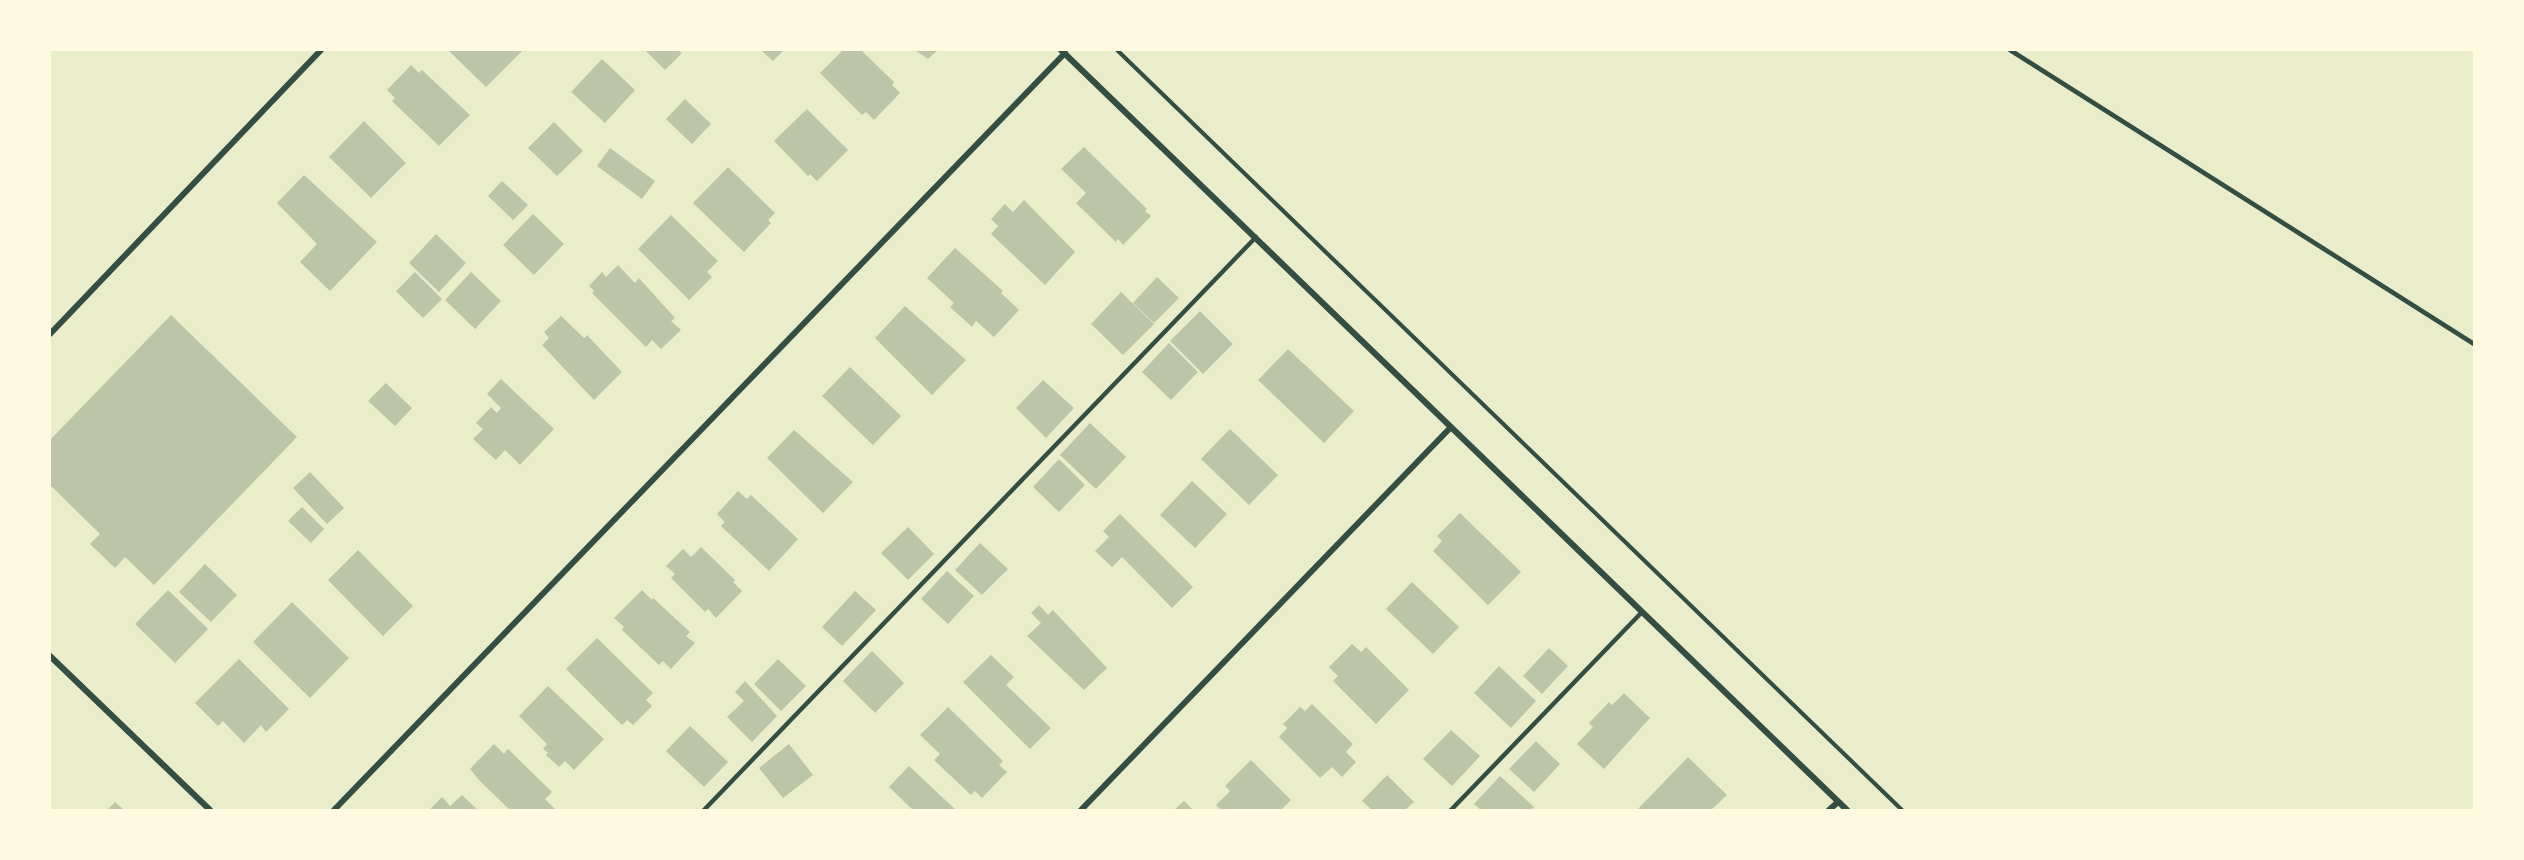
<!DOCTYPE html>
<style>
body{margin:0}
#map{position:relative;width:2524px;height:860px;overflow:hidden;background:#e9edc9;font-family:Rubik,sans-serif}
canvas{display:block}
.frame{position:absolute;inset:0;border:51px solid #fefae0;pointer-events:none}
</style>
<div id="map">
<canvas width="2524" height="860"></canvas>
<div class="frame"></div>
</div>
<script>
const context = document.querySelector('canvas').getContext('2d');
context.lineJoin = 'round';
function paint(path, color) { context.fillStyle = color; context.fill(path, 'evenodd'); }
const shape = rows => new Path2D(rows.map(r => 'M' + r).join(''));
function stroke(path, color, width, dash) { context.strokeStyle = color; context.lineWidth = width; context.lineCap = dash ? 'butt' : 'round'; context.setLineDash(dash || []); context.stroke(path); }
const building = shape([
 [448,50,523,50,486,87],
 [645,50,678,50,682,53,665,70],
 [761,50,784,50,773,61],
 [843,50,861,50,894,82,892,85,900,93,874,120,866,112,862,115,820,73],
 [915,50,938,50,928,59],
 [602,59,635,90,605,123,571,92],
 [411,65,419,73,422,70,470,115,439,146,392,101,395,98,387,90],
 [685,99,711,124,692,144,666,119],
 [807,109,848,150,817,181,810,174,808,176,774,141],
 [364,121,406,163,371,198,329,157],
 [554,122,583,151,557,176,528,148],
 [1084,147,1147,209,1145,211,1151,216,1123,245,1118,239,1116,242,1076,203,1086,193,1061,169],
 [610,148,655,181,642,199,597,166],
 [728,167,775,213,768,220,771,223,744,252,693,203],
 [304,175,377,242,330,291,300,262,317,244,277,203],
 [502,181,528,205,513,220,488,196],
 [1024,200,1075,252,1045,285,991,234,998,226,991,219,1005,204,1013,212],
 [533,214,564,244,534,275,503,245],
 [671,215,718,261,707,272,712,277,689,300,638,249],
 [436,234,466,263,439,292,409,263],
 [955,248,1003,291,1001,293,1019,310,994,337,976,321,972,327,950,307,954,303,927,278],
 [618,265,635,283,639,278,675,318,671,321,681,330,661,349,652,340,646,347,592,293,594,291,589,286,602,272,606,277],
 [415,272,442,299,423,318,396,291],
 [471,272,501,301,475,329,445,300],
 [1157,277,1179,298,1154,323,1133,303],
 [1121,292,1154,324,1123,355,1091,324],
 [905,306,966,360,932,395,875,338],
 [1200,311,1233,344,1203,374,1170,341],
 [171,315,297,437,154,585,125,557,115,568,90,544,100,534,50,485,50,440],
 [561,316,584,338,587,335,622,372,594,400,542,345,549,338,544,332],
 [1169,343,1198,372,1171,400,1142,372],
 [1288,349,1354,411,1324,443,1258,380],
 [850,367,901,416,873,445,822,396],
 [501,379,554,429,520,465,505,450,496,460,473,439,483,429,476,423,491,407,497,413,501,408,487,394],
 [1043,380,1074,408,1046,438,1016,408],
 [386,383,412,408,395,426,368,401],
 [1090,423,1126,457,1096,489,1060,455],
 [1230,429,1278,475,1249,505,1201,459],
 [794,430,853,482,823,513,767,458],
 [1059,459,1085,485,1059,512,1033,487],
 [310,472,344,508,327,524,293,488],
 [1192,481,1227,514,1195,548,1160,515],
 [738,491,747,499,751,495,798,539,769,571,721,526,725,522,717,514],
 [302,507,324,529,311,543,288,521],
 [1460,513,1521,572,1488,605,1433,551,1442,541,1437,536],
 [1120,514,1193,587,1172,608,1122,557,1112,567,1095,551,1109,537,1103,531],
 [908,527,934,554,908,580,881,553],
 [980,543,1008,569,982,595,955,570],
 [701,547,735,580,733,582,742,591,716,618,708,609,705,612,671,578,675,574,666,566,683,549,691,557],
 [358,550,413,606,383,636,328,580],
 [205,564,237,595,211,622,179,592],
 [947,571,974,596,948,624,921,599],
 [1412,582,1459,627,1433,654,1386,609],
 [168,590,208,629,175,663,135,624],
 [642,590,652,600,653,598,690,632,686,636,695,643,671,669,663,661,659,665,622,630,624,627,614,618],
 [855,591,876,610,842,646,822,627],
 [292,602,349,658,310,698,253,642],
 [1039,605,1048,615,1053,610,1107,668,1084,690,1027,636,1041,623,1031,613],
 [597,638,653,693,646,700,652,706,633,725,627,720,622,725,566,669],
 [1352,644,1361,652,1366,647,1409,690,1376,724,1333,681,1338,676,1329,667],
 [1549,648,1568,666,1542,694,1523,676],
 [872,651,904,683,875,713,843,681],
 [991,655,1014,677,1006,685,1051,728,1030,749,963,682],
 [239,659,289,709,266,732,261,725,244,743,223,721,218,726,195,703],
 [778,659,806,686,781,711,754,684],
 [1499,666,1536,701,1511,728,1474,693],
 [745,681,777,716,752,742,727,717,744,701,735,692],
 [548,686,604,739,574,770,565,761,559,767,546,755,548,753,543,749,547,744,519,716],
 [1624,693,1650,718,1604,769,1577,744,1593,727,1589,723,1609,702,1612,705],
 [1312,704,1353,744,1346,752,1356,762,1342,777,1332,767,1320,778,1279,737,1287,728,1283,724,1300,707,1305,711],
 [948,707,1003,761,999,765,1007,772,982,798,975,791,971,795,934,760,940,754,920,735],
 [690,726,728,762,704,787,666,751],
 [1451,730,1480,756,1452,786,1423,759],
 [1536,741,1560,764,1534,792,1509,769],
 [494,744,504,754,508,749,552,792,545,799,556,810,510,810,479,780,470,769],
 [789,744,813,775,783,798,759,768],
 [1688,757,1727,795,1711,810,1637,810],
 [1251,760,1291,800,1281,810,1221,810,1216,805,1230,791,1225,786],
 [909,766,956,810,913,810,889,787],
 [1387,775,1414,802,1405,810,1372,810,1362,801],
 [1500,776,1534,807,1531,810,1481,810,1474,804],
 [462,795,478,810,429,810,442,797,450,806],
 [1184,801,1193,810,1174,810],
 [115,802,124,810,107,810]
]);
const path = shape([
 [1117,50,1902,810]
]);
const service = shape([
 [2010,50,2474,344],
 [704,810,1256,237],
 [1451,810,1642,612]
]);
const minor = shape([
 [1061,50,1847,810],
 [50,334,321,50],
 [50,656,210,810],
 [334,810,1065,53],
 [1081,810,1451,427],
 [1829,810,1838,802]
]);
paint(building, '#bcc5a7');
stroke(path, '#344e41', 4);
stroke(service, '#344e41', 4.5);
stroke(minor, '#344e41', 6);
</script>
